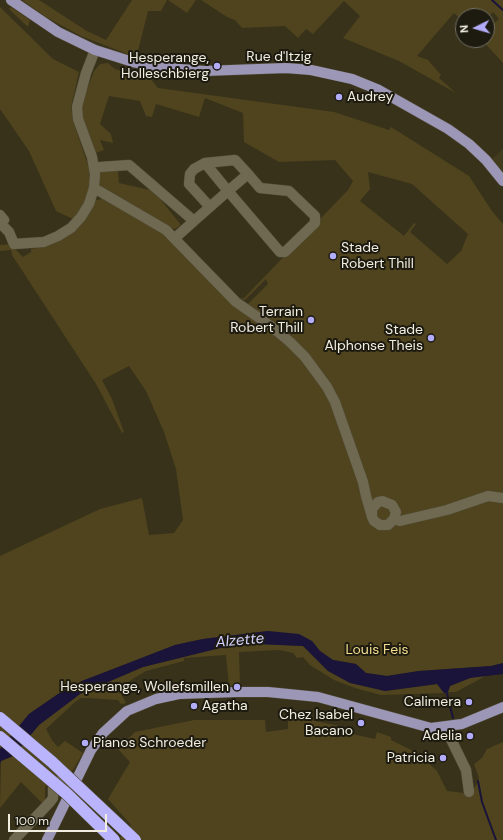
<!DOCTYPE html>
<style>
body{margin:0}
#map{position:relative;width:503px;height:840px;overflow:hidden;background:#38321b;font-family:"DM Sans",sans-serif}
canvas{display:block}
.north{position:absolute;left:455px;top:8px;width:40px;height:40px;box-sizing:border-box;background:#1d1a10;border:1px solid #726e63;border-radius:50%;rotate:265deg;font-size:11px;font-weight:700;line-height:16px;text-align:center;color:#f1ede0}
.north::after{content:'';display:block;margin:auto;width:14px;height:18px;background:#b3adf9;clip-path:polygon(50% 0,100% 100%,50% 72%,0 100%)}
.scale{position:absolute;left:8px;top:814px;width:99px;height:18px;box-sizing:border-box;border:2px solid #f1ede0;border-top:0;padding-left:5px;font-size:12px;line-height:14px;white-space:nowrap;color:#f1ede0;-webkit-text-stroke:3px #1d1a10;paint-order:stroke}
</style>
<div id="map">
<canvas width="503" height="840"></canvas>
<div class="north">N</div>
<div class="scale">100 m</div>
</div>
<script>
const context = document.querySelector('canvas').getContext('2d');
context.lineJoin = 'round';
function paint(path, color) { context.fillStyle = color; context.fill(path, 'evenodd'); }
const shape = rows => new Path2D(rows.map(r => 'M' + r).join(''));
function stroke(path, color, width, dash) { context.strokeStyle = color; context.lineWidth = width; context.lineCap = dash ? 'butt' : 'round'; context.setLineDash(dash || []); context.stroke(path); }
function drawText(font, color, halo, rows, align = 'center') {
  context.font = font + ' "DM Sans",sans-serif'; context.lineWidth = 4; context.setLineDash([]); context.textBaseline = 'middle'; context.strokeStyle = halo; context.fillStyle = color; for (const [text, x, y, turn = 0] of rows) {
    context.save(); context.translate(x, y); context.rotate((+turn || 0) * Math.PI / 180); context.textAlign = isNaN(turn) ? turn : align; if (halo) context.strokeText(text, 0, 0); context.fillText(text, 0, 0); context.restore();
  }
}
const built = shape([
 [503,149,503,174,492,159]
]);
const green = shape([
 [22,0,39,0,87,31,106,40,132,0,167,0,161,11,148,11,138,51,130,55,81,36,46,17],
 [168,0,196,0,187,13],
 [201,0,503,0,503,63,482,40,487,40,487,30,499,19,493,12,487,18,487,16,463,16,463,21,454,13,417,56,428,60,441,75,439,78,456,93,399,61,343,38,360,16,344,1,313,34,306,29,298,38,285,26,242,28,235,20,227,17],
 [0,7,53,59,79,72,71,107,73,121,89,168,89,188,86,201,73,219,56,211,29,151,0,109],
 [11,7,30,20,28,27,9,9],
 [108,63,115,69,126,72,146,73,158,88,334,112,389,130,391,127,469,176,492,211,503,224,503,663,491,666,419,671,387,676,366,673,356,664,333,660,320,651,312,641,268,631,203,639,175,645,82,681,58,694,29,714,0,749,0,556,100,509,142,498,149,535,174,533,183,520,176,469,164,432,146,391,129,366,102,380,112,399,124,432,122,433,96,384,12,255,11,250,0,251,0,245,14,244,16,250,23,257,31,252,31,249,43,247,97,200,104,198,172,239,244,308,268,284,266,279,245,300,240,298,244,298,348,190,353,181,335,160,279,162,244,142,243,113,205,98,199,117,156,104,152,117,146,116,140,101,109,96,100,124,111,134,113,143,100,140,104,150,95,153,82,118,82,109,85,95,94,71,100,64],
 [368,172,412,184,468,234,461,251,447,264,410,232,416,224,414,223,404,236,360,201,370,189],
 [118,169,119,183,159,192,161,200,181,225,175,229,171,228,101,186,99,181,99,172],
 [257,644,303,646,328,671,385,691,437,684,444,693,381,695,355,688,334,680,310,665,303,657,297,658,293,653,280,650,239,652,240,686,229,686,226,655,184,658,184,661,146,671,118,688,126,703,121,704,118,700,88,698,81,698,75,702,46,729,52,740,58,747,65,741,83,753,68,778,59,775,48,782,45,788,45,802,43,804,21,782,0,808,1,761,13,756,39,725,80,694,143,667,220,648],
 [489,674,456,692,448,692,450,686,470,678],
 [301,718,344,727,343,732,375,739,377,732,391,737,391,740,417,753,437,771,447,791,464,793,469,792,476,786,479,778,474,764,482,758,487,749,503,742,503,840,118,840,131,825,108,799,130,762,118,749,135,732,194,720,265,720,266,732,288,729,288,721,292,719]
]);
const water = shape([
 [268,631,299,634,312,641,320,651,333,660,356,664,366,673,387,676,419,671,491,666,503,663,503,674,470,678,450,686,448,692,444,693,437,684,385,691,350,683,328,671,303,646,257,644,220,648,143,667,80,694,39,725,13,756,1,761,0,764,0,749,29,714,58,694,82,681,175,645,203,639]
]);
const stream = shape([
 [492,0,503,10],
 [446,690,453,718],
 [478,781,482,802,496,840]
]);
const minor = shape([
 [100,167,129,165,194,221],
 [94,188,166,230,236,302,272,327,290,342,305,357,327,387,335,402,363,482,366,496,372,517,374,521,380,525,388,525,394,519,396,512,392,505,382,501,378,502,372,509,372,517],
 [210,207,189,184,190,174,194,169,205,163,235,160,248,174],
 [0,215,4,220,0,224],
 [1,224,9,232,14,244,44,242,58,236,71,228,81,217,89,204,94,188,95,174,92,157,78,119,77,107,86,73,95,50],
 [175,238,194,221,228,191,248,174,260,188,289,191,315,216,315,223,285,252,280,252,228,191,205,163],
 [394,519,400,521,447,510,488,496,503,498],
 [445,727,466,770,469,792],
 [14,840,50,802,53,798,53,788,56,782,63,781,73,788]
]);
const major = shape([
 [11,0,58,32,95,50,133,62,156,67,204,71,286,68,311,70,352,79,379,90,448,129,469,144,486,160,503,181],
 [47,840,91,750,103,733,127,711,156,699,179,694,237,692,268,692,318,697,431,728,462,724,503,707]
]);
const highwayBridge = shape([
 [0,718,52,762,135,840],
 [0,737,67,794,114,840]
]);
const markers = [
 [217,66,4,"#b3adf9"],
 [339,97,4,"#b3adf9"],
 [333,256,4,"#b3adf9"],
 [311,320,4,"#b3adf9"],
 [431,338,4,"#b3adf9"],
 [237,687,4,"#b3adf9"],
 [469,702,4,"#b3adf9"],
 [194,706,4,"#b3adf9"],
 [361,723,4,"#b3adf9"],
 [470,736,4,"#b3adf9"],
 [85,743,4,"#b3adf9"],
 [443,758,4,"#b3adf9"]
];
const streetNames = [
 ["Rue d'Itzig",279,57]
];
const poiNames = [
 ["Hesperange,",209,58],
 ["Holleschbierg",209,74],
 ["Audrey",347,97,"left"],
 ["Stade",341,248,"left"],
 ["Robert Thill",341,264,"left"],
 ["Terrain",303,312],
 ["Robert Thill",303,328],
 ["Stade",423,330],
 ["Alphonse Theis",423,346],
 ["Hesperange, Wollefsmillen",229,687],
 ["Calimera",461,702],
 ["Agatha",202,706,"left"],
 ["Chez Isabel",353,715],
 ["Bacano",353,731],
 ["Adelia",462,736],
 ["Pianos Schroeder",93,743,"left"],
 ["Patricia",435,758]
];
const parkNames = [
 ["Louis Feis",377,650]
];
const waterNames = [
 ["Alzette",240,641,-5]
];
paint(built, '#433b1d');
paint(green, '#4f441d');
paint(water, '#1a133a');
stroke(stream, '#1a133a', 2);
stroke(minor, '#524d39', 11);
stroke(major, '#524d39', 11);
stroke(minor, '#706951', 10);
stroke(major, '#9c96b7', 10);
stroke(highwayBridge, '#524d39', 13, []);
stroke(highwayBridge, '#b9b4fb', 12);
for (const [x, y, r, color] of markers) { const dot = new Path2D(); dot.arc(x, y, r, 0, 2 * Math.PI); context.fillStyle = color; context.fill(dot); stroke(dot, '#1d1a10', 1.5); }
drawText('14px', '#f1ede0', '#1d1a10', streetNames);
drawText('14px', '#f1ede0', '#1d1a10', poiNames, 'right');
drawText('14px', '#f4de8e', '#1d1a10', parkNames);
drawText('italic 15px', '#d3d1fe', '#1d1a10', waterNames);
</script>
